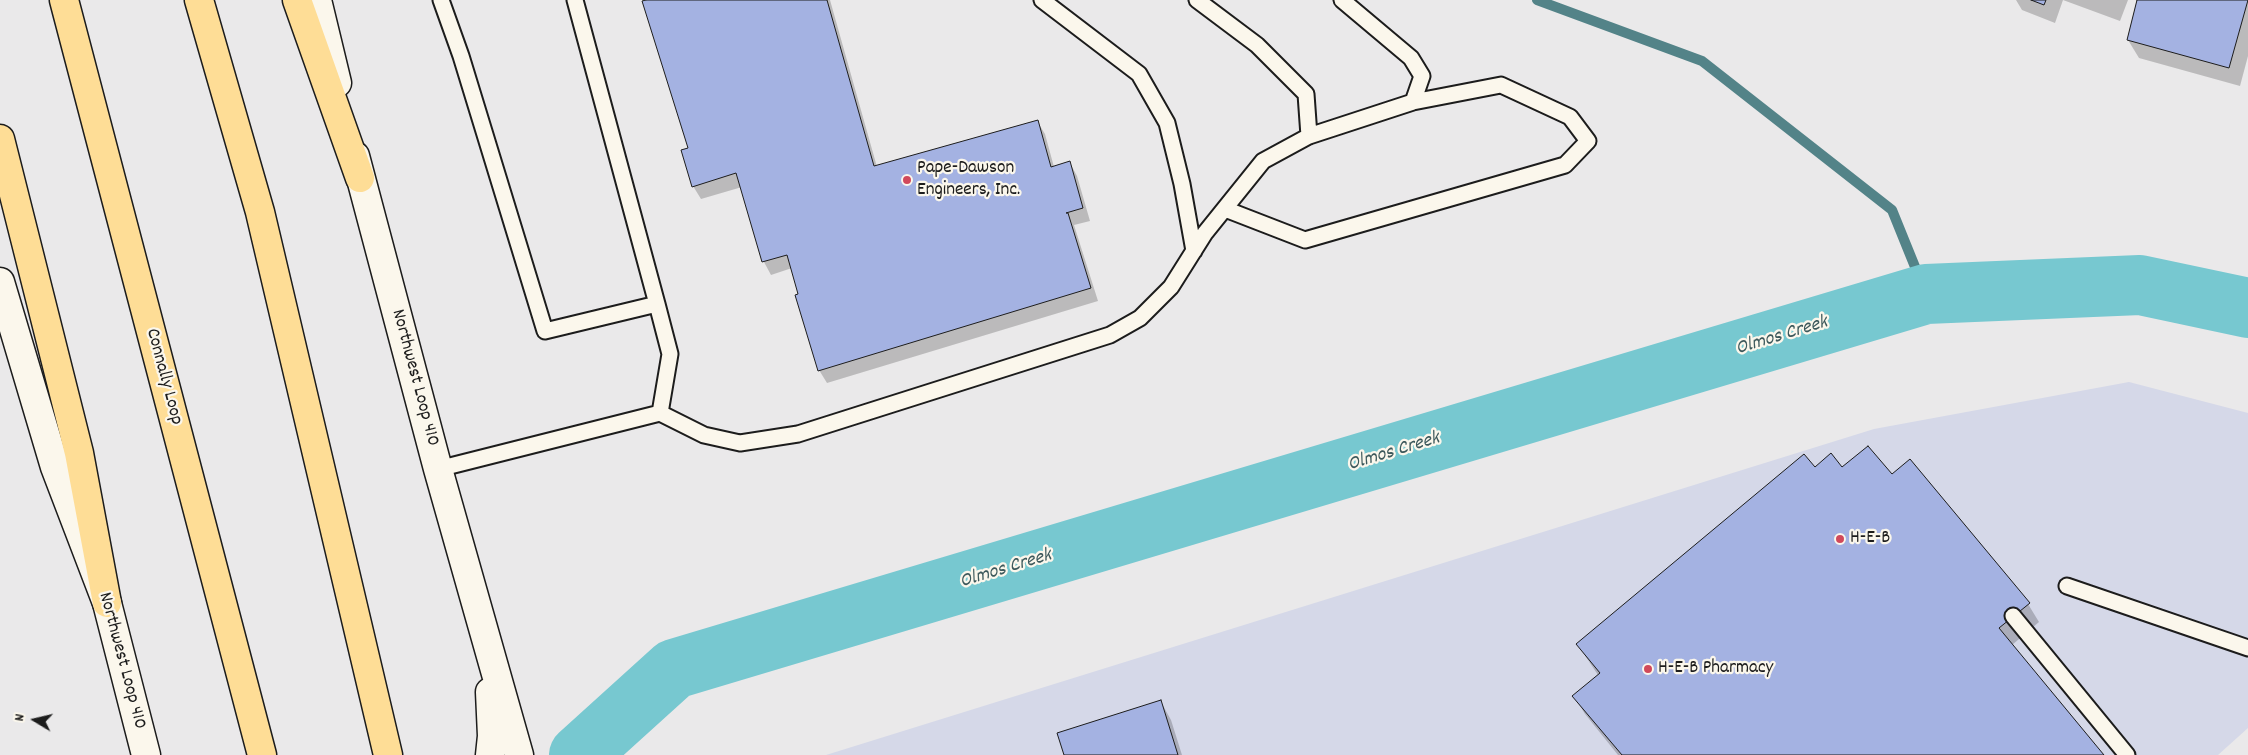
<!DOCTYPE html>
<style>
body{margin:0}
#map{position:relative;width:2248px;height:755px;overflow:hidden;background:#eae9ea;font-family:Dekko,sans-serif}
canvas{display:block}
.north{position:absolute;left:10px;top:695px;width:50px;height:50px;-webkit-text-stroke:4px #fbf7ec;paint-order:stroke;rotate:279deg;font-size:14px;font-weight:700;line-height:20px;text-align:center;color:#1c1c1c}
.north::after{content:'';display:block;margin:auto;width:18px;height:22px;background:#1c1c1c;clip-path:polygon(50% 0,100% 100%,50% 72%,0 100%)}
</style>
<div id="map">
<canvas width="2248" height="755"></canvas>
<div class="north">N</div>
</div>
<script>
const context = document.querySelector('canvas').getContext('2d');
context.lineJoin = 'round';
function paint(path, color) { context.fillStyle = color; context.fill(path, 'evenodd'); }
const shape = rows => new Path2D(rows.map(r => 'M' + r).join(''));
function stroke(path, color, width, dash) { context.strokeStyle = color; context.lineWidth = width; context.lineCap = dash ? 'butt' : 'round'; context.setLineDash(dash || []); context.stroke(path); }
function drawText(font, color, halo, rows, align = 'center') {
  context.font = font + ' Dekko,sans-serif'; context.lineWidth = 4.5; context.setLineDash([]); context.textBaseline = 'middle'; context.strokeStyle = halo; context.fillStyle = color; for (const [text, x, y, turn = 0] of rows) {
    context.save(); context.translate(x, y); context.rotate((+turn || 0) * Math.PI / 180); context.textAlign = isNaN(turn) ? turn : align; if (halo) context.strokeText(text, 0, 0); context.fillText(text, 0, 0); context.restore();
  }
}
const built = shape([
 [2129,382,2248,413,2248,728,2218,755,826,755,1874,429]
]);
const shadow = shape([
 [650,0,830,0,877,167,1037,121,1045,134,1054,167,1070,163,1077,176,1090,221,1074,225,1098,301,827,383,819,370,792,268,771,275,764,262,742,187,701,199,693,186,689,149],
 [2016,0,2128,0,2120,21,2063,0,2055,23,2022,10],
 [2139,0,2248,0,2248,56,2240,86,2139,58,2128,40],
 [1815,469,1842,469,1891,476,2028,604,2039,622,2012,645,2102,755,1618,755,1585,714,1574,696,1598,675,1578,645],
 [1161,702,1171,720,1182,755,1066,755]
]);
const stream = shape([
 [1537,0,1702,61,1892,210,1926,294]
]);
const river = shape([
 [579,755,674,669,1926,294,2140,285,2248,308]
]);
const building = shape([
 [646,0,827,0,874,166,1038,120,1051,167,1070,161,1083,208,1066,213,1068,213,1091,288,818,371,795,295,798,294,787,255,762,262,736,173,692,187,681,150,688,148,642,1,646,0],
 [2031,0,2046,0,2044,5,2031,0],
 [2137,0,2248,0,2229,68,2127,40,2137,0],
 [1868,446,1892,474,1910,459,2030,603,1999,628,2104,755,1622,755,1572,696,1600,673,1576,644,1804,454,1815,467,1831,453,1842,467,1868,446],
 [1161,700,1178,755,1064,755,1057,733,1161,700]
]);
const service = shape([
 [441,0,461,56,545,331,657,304,670,354,660,413],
 [575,0,657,304],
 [1042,0,1139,74,1167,123,1182,184,1194,251],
 [1197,0,1257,45,1306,94,1309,136],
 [1225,209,1305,240,1565,165,1588,141,1570,117,1501,85,1413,102],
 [438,469,660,413,704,435,740,443,798,434,1110,335,1140,318,1171,287,1205,233,1263,161,1309,136,1413,102,1422,76,1411,58,1342,0],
 [2067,586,2248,648],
 [2013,616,2127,755]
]);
const secondary = shape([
 [317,0,337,83],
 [355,156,438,469,519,755],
 [0,282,55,467,107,603,146,755],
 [490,755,492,736,490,692]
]);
const motorway = shape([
 [64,0,262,755],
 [199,0,260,212,388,755],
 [297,0,360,178],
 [0,139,79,453,107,603]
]);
const markers = [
 [907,180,5,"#d1495b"],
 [1840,539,5,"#d1495b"],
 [1648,669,5,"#d1495b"]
];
const poiNames = [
 ["Pape-Dawson",917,169],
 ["Engineers, Inc.",917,191],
 ["H-E-B",1850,539],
 ["H-E-B Pharmacy",1658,669]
];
const streetNames = [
 ["Connally Loop",163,377,75],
 ["Northwest Loop 410",414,378,75],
 ["Northwest Loop 410",121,661,75]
];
const waterNames = [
 ["Olmos Creek",1782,337,-17],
 ["Olmos Creek",1394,453,-17],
 ["Olmos Creek",1006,570,-17]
];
paint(built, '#d5d8e8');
paint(shadow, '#0003');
stroke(stream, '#538388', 10);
stroke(river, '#77c8d0', 60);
paint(building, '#a4b2e2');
stroke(building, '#1c1c1c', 1);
stroke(service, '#1c1c1c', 19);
stroke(secondary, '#1c1c1c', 31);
stroke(motorway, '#1c1c1c', 31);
stroke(service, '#fbf7ec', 15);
stroke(secondary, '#fbf7ec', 28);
stroke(motorway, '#fedd96', 28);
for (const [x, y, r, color] of markers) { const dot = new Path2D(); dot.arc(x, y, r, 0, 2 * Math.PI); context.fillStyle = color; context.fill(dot); stroke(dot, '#fbf7ec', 2); }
drawText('19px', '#1c1c1c', '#fbf7ec', poiNames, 'left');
drawText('19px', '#1c1c1c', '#fbf7ec', streetNames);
drawText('italic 20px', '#3c585b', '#fbf7ec', waterNames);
</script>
